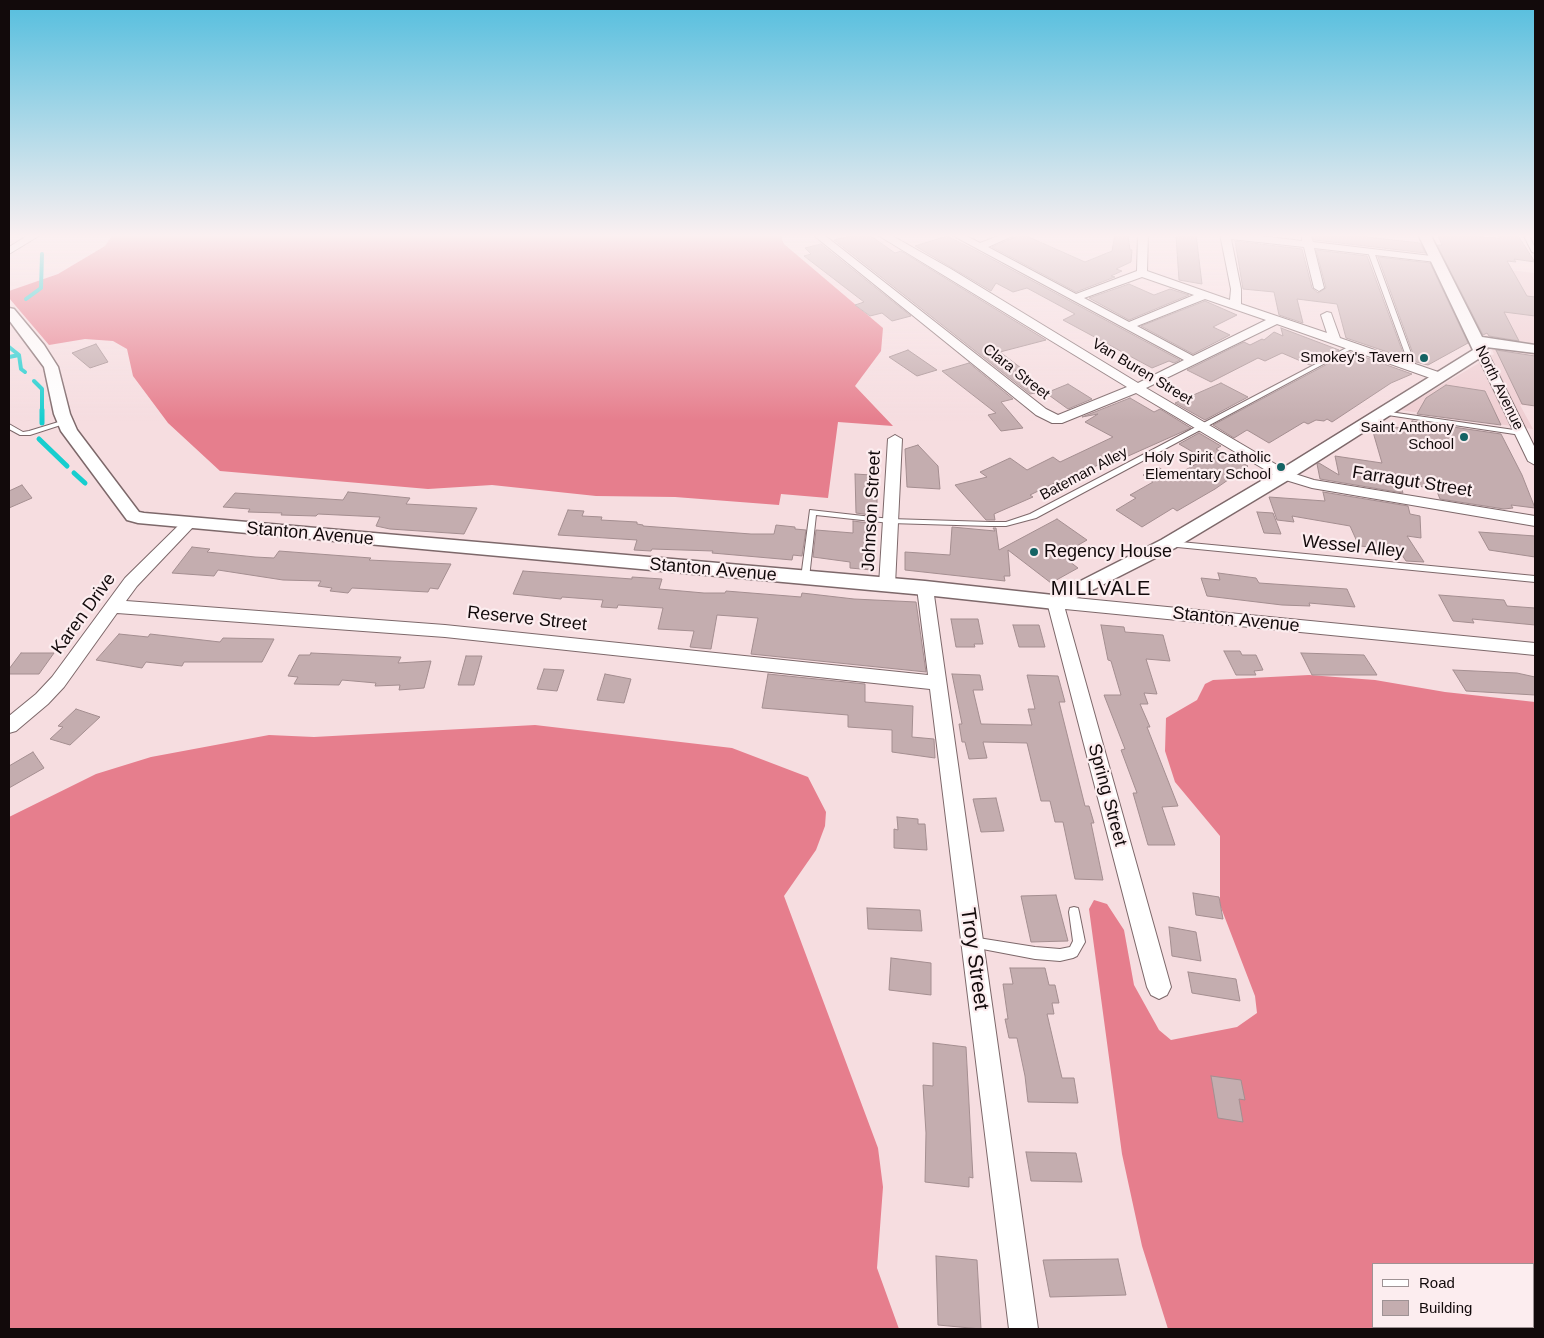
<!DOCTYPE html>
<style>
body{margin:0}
#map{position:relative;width:1544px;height:1338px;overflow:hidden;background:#f6dde0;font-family:Helvetica,sans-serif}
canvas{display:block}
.frame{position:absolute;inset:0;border:10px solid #120a0b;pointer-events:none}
.legend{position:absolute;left:1372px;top:1263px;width:162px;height:65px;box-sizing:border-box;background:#fcedef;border:1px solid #9e9294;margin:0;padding:6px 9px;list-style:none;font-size:15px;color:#120a0b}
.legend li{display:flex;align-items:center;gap:10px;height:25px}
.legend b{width:25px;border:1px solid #9e9294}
</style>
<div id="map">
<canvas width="1544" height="1338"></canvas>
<div class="frame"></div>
<ul class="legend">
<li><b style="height:6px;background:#fff"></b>Road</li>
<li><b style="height:14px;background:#c4adaf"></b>Building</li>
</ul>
</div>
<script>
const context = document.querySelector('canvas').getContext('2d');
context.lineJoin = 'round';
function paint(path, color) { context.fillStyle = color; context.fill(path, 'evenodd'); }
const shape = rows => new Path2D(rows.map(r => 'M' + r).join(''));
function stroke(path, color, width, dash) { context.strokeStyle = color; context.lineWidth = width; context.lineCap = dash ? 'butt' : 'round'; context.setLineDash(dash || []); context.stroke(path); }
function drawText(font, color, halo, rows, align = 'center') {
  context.font = font + ' Helvetica,sans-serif'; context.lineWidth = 4.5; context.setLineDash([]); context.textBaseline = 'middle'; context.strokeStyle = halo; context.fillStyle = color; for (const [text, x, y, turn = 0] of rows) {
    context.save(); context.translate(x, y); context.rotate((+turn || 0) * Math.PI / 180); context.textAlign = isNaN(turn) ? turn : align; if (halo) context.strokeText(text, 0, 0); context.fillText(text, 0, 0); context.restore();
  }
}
const built = shape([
 [1450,263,1535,273,1535,406,1520,405,1533,429,1400,410,1494,354]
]);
const forest = shape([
 [113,234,780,234,784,244,883,328,881,351,855,386,893,426,838,422,828,498,781,494,779,505,675,497,596,496,492,485,428,489,220,471,168,423,133,376,127,349,113,341,85,339,49,345,9,298,9,291,58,274,105,246],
 [1309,675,1375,680,1445,692,1535,702,1535,1329,1168,1329,1142,1246,1122,1154,1089,909,1094,900,1107,904,1124,930,1134,985,1159,1030,1171,1040,1237,1027,1257,1013,1255,996,1220,905,1220,836,1175,782,1165,751,1166,718,1197,700,1205,684,1213,680],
 [1373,1264,1533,1264,1533,1327,1373,1327],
 [535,725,732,748,808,777,826,812,825,826,816,850,784,896,878,1148,883,1187,877,1268,899,1329,9,1329,9,817,96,774,151,757,269,735,314,737]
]);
const streamFar1 = shape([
 [26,299,41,288,42,254],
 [9,347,19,355,21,369,25,372],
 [9,357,19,355],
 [34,381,42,389,42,411]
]);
const stream = shape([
 [42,410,42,423],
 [39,439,67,466],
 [74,473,85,483]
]);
const building = shape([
 [858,234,868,234,895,253,901,251,1046,340,1000,352,1021,368,1015,370,1045,391,1030,394,834,240,858,234],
 [1022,234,1085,262,1112,251,1115,234,1128,234,1130,250,1132,250,1131,262,1116,269,1122,271,1111,276,1115,277,1076,292,992,247,1022,234],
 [1180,234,1196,234,1202,284,1179,280,1176,236,1180,236,1180,234],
 [1312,234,1366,234,1367,237,1420,243,1425,253,1314,240,1312,234],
 [1437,234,1500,238,1497,234,1517,234,1535,262,1514,259,1516,262,1507,261,1527,296,1535,297,1535,316,1504,312,1519,341,1489,336,1487,333,1483,335,1437,245,1442,245,1437,234],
 [947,236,977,251,1180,360,1174,363,1169,361,1152,368,1063,320,1075,314,1027,288,1013,292,996,283,991,291,915,246,947,236],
 [1235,241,1302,249,1312,288,1318,293,1326,288,1316,250,1367,256,1405,358,1346,338,1337,304,1297,299,1303,323,1279,315,1274,292,1243,289,1235,241],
 [821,244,911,316,892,321,882,313,870,316,855,305,864,302,804,256,811,254,805,248,821,244],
 [1378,257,1430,263,1468,343,1428,365,1416,362,1378,257],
 [1129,284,1154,295,1170,289,1189,295,1129,320,1089,298,1129,284],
 [1205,301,1237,315,1213,327,1230,335,1193,354,1141,326,1205,301],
 [1281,328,1339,350,1310,365,1282,353,1265,361,1258,358,1211,382,1187,370,1244,342,1250,345,1262,339,1264,340,1274,332,1283,336,1281,328],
 [96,344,108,362,90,368,72,353,96,344],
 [908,350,937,370,917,376,889,357,908,350],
 [1496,350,1535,356,1535,406,1522,404,1496,350],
 [1350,352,1412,374,1391,383,1332,422,1327,419,1324,421,1316,420,1308,424,1304,422,1269,443,1247,430,1234,438,1213,425,1350,352],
 [969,363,1013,399,1001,402,1023,428,1001,431,988,415,996,413,942,371,969,363],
 [1221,383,1248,397,1205,420,1175,403,1221,383],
 [1068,384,1092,399,1068,409,1046,393,1068,384],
 [1446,385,1485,391,1501,425,1417,414,1426,398,1446,385],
 [1130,398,1154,412,1160,409,1191,428,1126,457,1121,454,1079,474,1077,472,1030,495,1033,497,994,514,995,520,986,520,955,485,987,477,980,472,1010,458,1027,470,1053,457,1060,462,1113,437,1085,422,1098,414,1082,417,1130,398],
 [1412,421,1501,434,1522,475,1535,508,1511,505,1513,508,1504,509,1440,499,1436,489,1400,483,1403,493,1320,479,1317,464,1319,463,1339,475,1335,456,1382,463,1373,432,1383,425,1407,429,1412,421],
 [1199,433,1221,446,1216,449,1248,466,1215,489,1177,511,1173,508,1142,527,1116,510,1136,498,1130,495,1153,482,1143,475,1158,467,1173,477,1205,459,1179,444,1199,433],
 [918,445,938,466,940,489,907,487,905,449,918,445],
 [855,474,871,475,869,498,877,498,877,516,856,513,855,474],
 [22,485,32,498,9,508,9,491,22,485],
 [348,492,410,498,406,504,477,508,464,534,390,529,376,526,380,517,318,514,316,516,281,515,282,513,248,512,250,509,223,507,235,493,343,500,348,492],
 [1323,492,1408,506,1410,514,1420,516,1421,538,1407,536,1424,562,1406,561,1398,549,1359,546,1350,526,1292,516,1294,522,1277,520,1269,497,1325,501,1323,492],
 [568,510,584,511,582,516,602,517,601,520,637,522,637,524,643,525,643,526,751,534,774,534,776,525,795,527,795,529,806,530,802,556,793,555,792,560,712,553,713,551,652,549,651,551,634,550,637,540,558,535,568,510],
 [1257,512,1273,513,1281,534,1264,533,1257,512],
 [1057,519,1087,540,1061,555,1078,568,1051,583,1008,550,1010,576,1004,576,1005,581,905,570,905,552,950,555,952,527,995,531,993,528,996,528,999,550,1057,519],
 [853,521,877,524,872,570,850,568,850,562,813,557,816,530,853,533,853,521],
 [1479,532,1535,536,1535,557,1489,550,1479,532],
 [192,547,210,549,207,552,255,557,274,558,279,551,371,558,369,560,451,564,438,589,430,588,428,592,352,588,348,593,330,591,332,588,318,586,321,581,283,580,218,570,214,576,172,573,192,547],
 [523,571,632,579,632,577,662,579,659,589,704,593,725,593,726,591,801,597,802,593,854,599,916,602,926,672,751,654,758,618,717,615,711,649,690,647,694,631,658,629,663,608,618,605,617,608,601,607,603,600,562,597,561,599,513,594,523,571],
 [1218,573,1256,578,1259,583,1347,589,1355,607,1309,603,1310,606,1282,605,1207,596,1201,578,1220,580,1218,573],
 [1439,595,1504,600,1507,606,1535,608,1535,625,1472,619,1474,623,1453,621,1439,595],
 [951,619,978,619,983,644,974,644,975,647,956,647,951,619],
 [1013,625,1039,625,1045,647,1019,647,1013,625],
 [1101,625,1124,627,1125,632,1163,635,1170,661,1146,659,1157,694,1144,693,1148,704,1140,704,1150,727,1147,727,1178,806,1162,807,1175,845,1148,845,1133,793,1137,793,1121,750,1125,749,1104,695,1121,695,1111,661,1108,660,1101,625],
 [119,634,148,637,150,634,220,642,223,638,274,639,262,662,184,662,182,666,146,662,142,668,96,660,119,634],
 [1224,651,1240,651,1242,655,1256,655,1263,670,1254,671,1256,675,1236,675,1224,651],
 [21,653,54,653,39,674,9,674,9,669,21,653],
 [311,653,401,657,398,663,431,661,424,688,399,690,400,685,375,686,376,683,342,680,339,685,294,684,298,677,288,676,299,655,310,655,311,653],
 [1301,653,1364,655,1377,675,1312,675,1301,653],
 [466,656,482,656,474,685,458,685,466,656],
 [544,669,564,670,557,691,537,689,544,669],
 [1453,670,1517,673,1535,677,1535,695,1466,691,1453,670],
 [605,674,631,679,624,703,597,700,605,674],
 [768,674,865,684,865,702,913,706,912,737,934,739,935,758,892,752,892,730,848,727,848,715,762,708,768,674],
 [952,674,980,675,983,690,973,690,981,724,1032,725,1028,709,1035,709,1027,675,1058,676,1065,702,1059,702,1085,806,1089,806,1094,823,1091,823,1103,880,1075,879,1063,822,1055,822,1050,801,1041,801,1027,743,983,742,987,758,969,759,965,742,962,742,959,724,962,724,952,674],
 [76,709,100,717,70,745,50,739,63,727,58,726,76,709],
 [33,752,44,768,9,788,9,766,33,752],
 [996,798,1004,831,981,832,973,799,996,798],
 [897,817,918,819,918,824,925,824,927,850,894,848,894,829,898,830,897,817],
 [1193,893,1219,897,1223,919,1196,915,1193,893],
 [1056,895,1068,941,1031,942,1021,896,1056,895],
 [867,908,920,910,922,931,868,929,867,908],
 [1169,927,1196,932,1201,961,1172,956,1169,927],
 [891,958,931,963,931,995,889,990,891,958],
 [1010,968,1045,968,1049,985,1055,985,1059,1003,1052,1003,1054,1014,1047,1014,1062,1078,1074,1078,1078,1103,1028,1102,1025,1076,1017,1038,1009,1038,1005,1019,1008,1019,1003,984,1013,984,1010,968],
 [1188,972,1236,979,1240,1001,1192,993,1188,972],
 [933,1043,966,1047,973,1178,969,1177,969,1187,925,1182,926,1133,923,1085,933,1086,933,1043],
 [1211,1076,1241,1080,1245,1100,1239,1099,1243,1122,1218,1118,1211,1076],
 [1026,1152,1076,1153,1082,1182,1031,1181,1026,1152],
 [936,1256,977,1260,981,1329,938,1325,936,1256],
 [1118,1259,1126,1295,1050,1297,1043,1260,1118,1259]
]);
const service = shape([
 [1523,234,1528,234,1535,248,1535,253,1532,252,1523,234],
 [1371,250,1374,252,1416,367,1415,368,1410,367,1368,252,1371,250],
 [1352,345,1357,346,1036,518,1006,526,990,526,890,523,816,515,809,578,805,581,801,578,810,510,890,519,990,522,1006,522,1030,514,1352,345],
 [1383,411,1521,431,1524,433,1521,435,1381,414,1380,413,1383,411],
 [65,420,68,422,67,423,30,435,20,435,9,429,9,424,23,432,29,431,65,420],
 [1170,541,1535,576,1535,582,1167,546,1166,544,1167,542,1170,541],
 [1074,907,1078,908,1079,912,1085,942,1077,956,1073,958,1060,961,1035,959,972,947,968,946,966,942,968,938,972,937,1035,947,1060,949,1070,947,1073,941,1069,912,1070,908,1074,907]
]);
const minor = shape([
 [30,234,42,234,9,254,9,247,30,234],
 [812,234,823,234,1046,409,1058,415,1127,387,876,234,889,234,951,269,1138,383,1184,360,950,234,963,234,980,243,1003,234,1017,234,988,247,1076,294,1137,271,1138,234,1148,234,1147,271,1230,300,1231,289,1220,234,1244,234,1302,241,1302,234,1310,234,1313,242,1440,257,1441,259,1436,262,1314,248,1324,288,1319,291,1314,288,1304,247,1231,239,1241,289,1241,304,1327,333,1321,315,1327,312,1331,313,1340,338,1444,374,1446,377,1444,380,1436,380,1277,324,1146,388,1289,472,1314,480,1535,516,1535,526,1312,488,1279,478,1136,393,1062,423,1052,423,1036,415,812,234],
 [1142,277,1194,295,1129,322,1084,298,1142,277],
 [1205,299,1266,320,1193,356,1137,326,1205,299],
 [1481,347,1487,351,1535,448,1535,465,1528,461,1475,351,1481,347],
 [895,435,902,439,895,585,893,589,887,591,881,589,879,585,888,439,895,435],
 [189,518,196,523,194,526,137,586,126,601,445,625,928,675,917,588,919,584,931,584,933,588,1038,1329,1009,1329,930,689,445,637,117,613,64,687,48,704,16,731,9,733,9,716,36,694,52,677,125,578,184,520,189,518],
 [1055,596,1535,643,1535,655,1065,609,1171,987,1167,995,1159,999,1151,995,1147,987,1047,602,1049,598,1055,596]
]);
const tertiary = shape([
 [1418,234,1430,234,1482,337,1535,345,1535,353,1486,347,1488,351,1486,354,1290,479,1175,548,1055,609,925,595,138,523,127,520,61,431,54,414,44,367,9,320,9,308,14,309,44,345,58,367,70,414,77,430,139,512,144,513,925,581,1053,595,1161,540,1278,471,1473,350,1418,234]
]);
const markers = [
 [1424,358,5,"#146364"],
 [1464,437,5,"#146364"],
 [1281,467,5,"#146364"],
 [1034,552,5,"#146364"]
];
const farPoinames = [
 ["Smokey's Tavern",1414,358],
 ["Saint Anthony",1454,428],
 ["School",1454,445],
 ["Holy Spirit Catholic",1271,458],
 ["Elementary School",1271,475]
];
const farStreetnames = [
 ["Clara Street",1016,372,38],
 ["Van Buren Street",1142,372,31],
 ["North Avenue",1499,388,64],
 ["Bateman Alley",1084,474,-28]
];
const streetNames = [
 ["Farragut Street",1412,482,9],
 ["Johnson Street",872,511,-87],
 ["Stanton Avenue",310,534,5],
 ["Wessel Alley",1353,547,6],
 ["Stanton Avenue",713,570,5],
 ["Karen Drive",84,614,-54],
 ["Reserve Street",527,619,6],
 ["Stanton Avenue",1236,620,6],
 ["Spring Street",1107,795,75]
];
const poiNames = [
 ["Regency House",1044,552]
];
const quarterNames = [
 ["MILLVALE",1101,589]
];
const nearStreetnames = [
 ["Troy Street",974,959,82]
];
paint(built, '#efced2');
paint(forest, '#e67e8d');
stroke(streamFar1, '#17cecf', 4);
stroke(stream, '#17cecf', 5);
paint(building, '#c4adaf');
stroke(building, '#a48e90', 1);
stroke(service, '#7d686a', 2);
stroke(minor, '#7d686a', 2);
stroke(tertiary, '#7d686a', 3);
paint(service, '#fff');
paint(minor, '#fff');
paint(tertiary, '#fff');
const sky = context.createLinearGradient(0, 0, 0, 421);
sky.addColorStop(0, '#54bede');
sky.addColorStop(0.56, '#fbf0f1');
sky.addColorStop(1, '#fbf0f100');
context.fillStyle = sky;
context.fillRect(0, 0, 1544, 421);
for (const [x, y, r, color] of markers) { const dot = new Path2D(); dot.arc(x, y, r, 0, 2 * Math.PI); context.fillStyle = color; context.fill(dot); stroke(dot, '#fcedef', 2); }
drawText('15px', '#120a0b', '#fcedef', farPoinames, 'right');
drawText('15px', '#120a0b', '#fcedef', farStreetnames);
drawText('18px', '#120a0b', '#fcedef', streetNames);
drawText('18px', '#120a0b', '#fcedef', poiNames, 'left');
context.letterSpacing = '1px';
drawText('20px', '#120a0b', '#fcedef', quarterNames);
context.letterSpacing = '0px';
drawText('21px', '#120a0b', '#fcedef', nearStreetnames);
</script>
